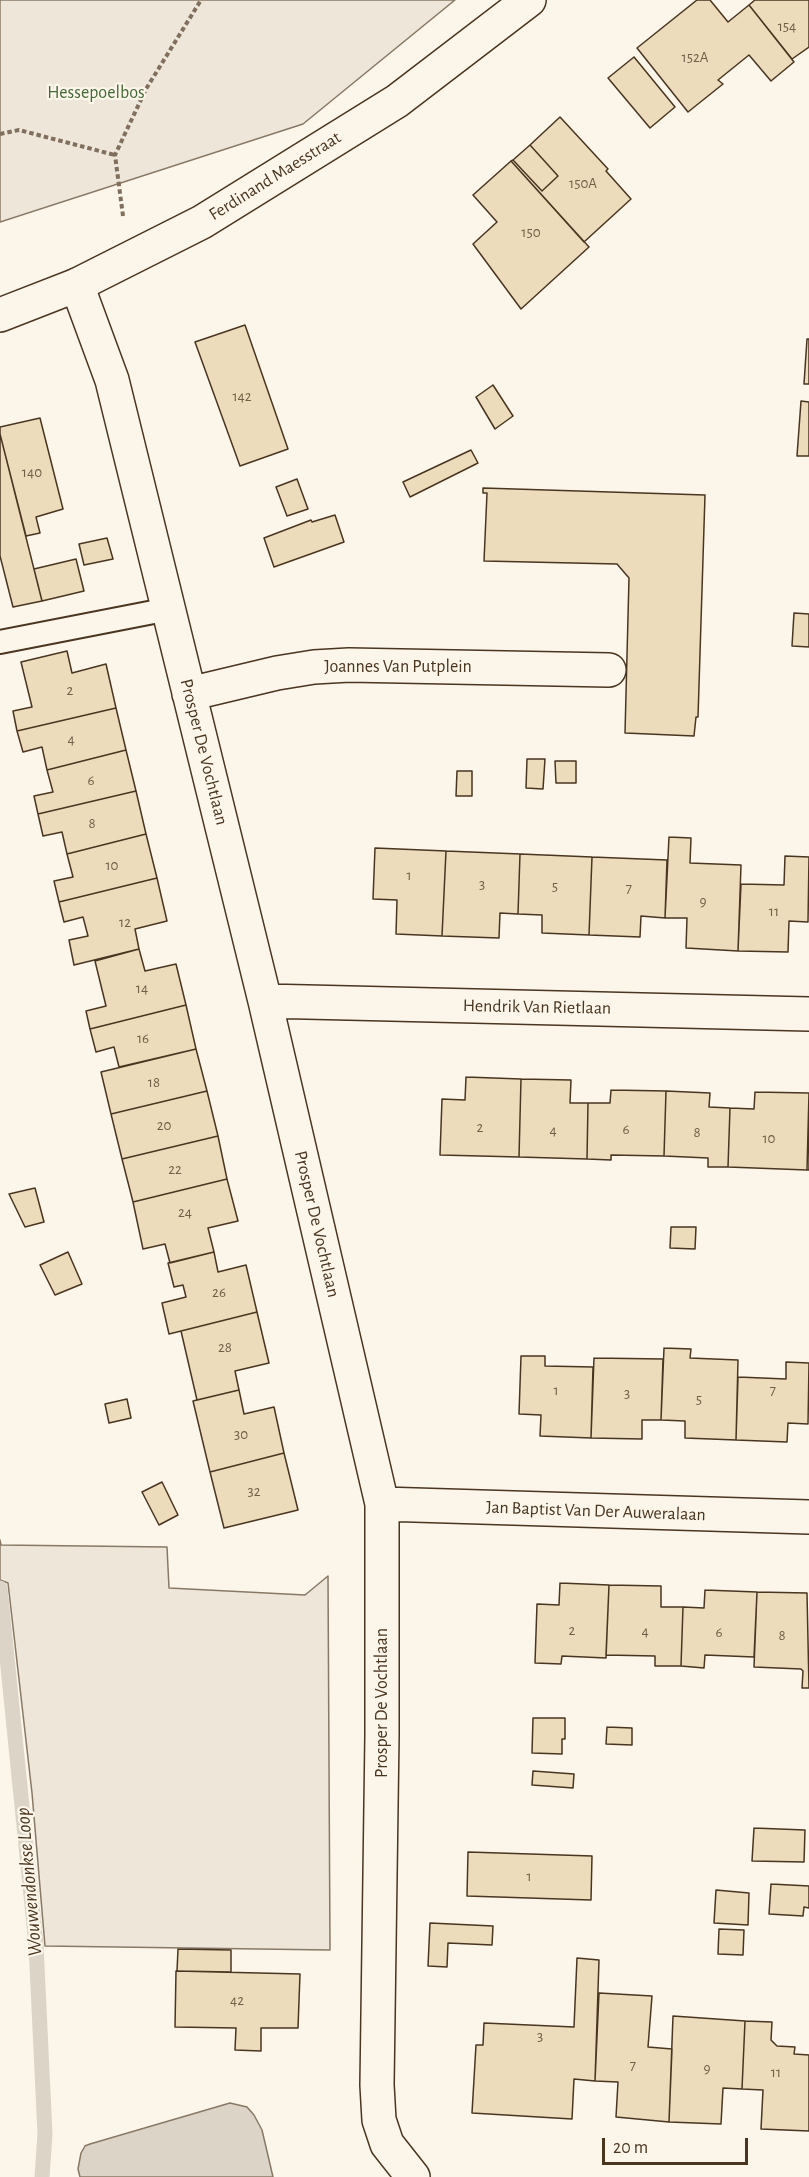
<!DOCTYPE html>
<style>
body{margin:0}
#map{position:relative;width:809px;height:2177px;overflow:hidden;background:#fbf6e9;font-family:"Alegreya Sans",sans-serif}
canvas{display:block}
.scale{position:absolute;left:602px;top:2138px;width:146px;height:27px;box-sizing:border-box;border:3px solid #4a3520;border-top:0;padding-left:8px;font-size:18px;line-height:21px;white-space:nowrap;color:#4a3520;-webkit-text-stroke:4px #fbf6e9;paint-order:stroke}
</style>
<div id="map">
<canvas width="809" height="2177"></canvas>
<div class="scale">20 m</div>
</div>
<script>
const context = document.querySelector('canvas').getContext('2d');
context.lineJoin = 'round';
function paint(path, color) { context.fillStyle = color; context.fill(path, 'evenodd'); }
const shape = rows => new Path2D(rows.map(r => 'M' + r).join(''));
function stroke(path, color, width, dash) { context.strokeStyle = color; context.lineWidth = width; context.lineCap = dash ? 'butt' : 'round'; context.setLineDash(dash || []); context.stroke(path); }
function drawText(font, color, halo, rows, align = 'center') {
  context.font = font + ' "Alegreya Sans",sans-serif'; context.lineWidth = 4.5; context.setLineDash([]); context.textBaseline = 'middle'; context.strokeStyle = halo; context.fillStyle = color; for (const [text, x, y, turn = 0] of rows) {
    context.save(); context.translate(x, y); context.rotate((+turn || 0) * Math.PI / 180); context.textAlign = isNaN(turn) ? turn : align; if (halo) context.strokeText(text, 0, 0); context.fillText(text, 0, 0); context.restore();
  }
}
const green = shape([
 [0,0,455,0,303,124,0,222,0,0],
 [0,1540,1,1545,167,1547,169,1588,305,1595,328,1576,330,1950,45,1946,32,1793,8,1583,0,1580,0,1540]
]);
const water = shape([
 [230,2103,247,2107,254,2115,262,2130,273,2177,80,2177,78,2169,81,2153,85,2146,90,2144,230,2103]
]);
const stream = shape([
 [0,1588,36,1945,45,2134,42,2177]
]);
const building = shape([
 [697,0,710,0,728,22,749,5,794,62,771,81,749,55,718,80,723,84,688,112,637,48,697,0],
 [755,0,809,0,809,47,792,59,749,5,755,0],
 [634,57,675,107,650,128,608,78,634,57],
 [560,117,608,169,606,171,631,199,584,242,511,161,513,160,542,191,558,176,530,145,560,117],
 [530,145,558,176,542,191,513,160,530,145],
 [511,161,589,247,521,309,473,244,497,222,473,195,511,161],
 [245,325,288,449,240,466,195,342,245,325],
 [807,339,809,339,809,384,804,384,807,339],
 [493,385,513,416,495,429,476,397,493,385],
 [801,401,809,402,809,456,797,456,801,401],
 [40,418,63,509,36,517,40,533,26,536,0,434,0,427,40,418],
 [0,434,42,601,13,607,0,556,0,434],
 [471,450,478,463,410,497,403,482,471,450],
 [297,479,308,509,287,516,276,487,297,479],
 [483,488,705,495,698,717,696,717,694,736,625,733,629,578,617,564,484,561,487,493,483,493,483,488],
 [335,515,344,542,274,567,264,538,311,520,312,522,335,515],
 [107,538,113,559,84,565,79,544,107,538],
 [76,559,84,591,42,601,34,569,76,559],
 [794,613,809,614,809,647,792,646,794,613],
 [67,651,72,673,106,664,116,708,17,731,13,711,32,707,21,662,67,651],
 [116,708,126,750,47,770,42,747,23,752,17,731,116,708],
 [126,750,136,791,38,814,34,796,53,792,47,770,126,750],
 [527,759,545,759,543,789,526,788,527,759],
 [555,761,576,761,576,783,556,783,555,761],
 [457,771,472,771,472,796,456,796,457,771],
 [136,791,146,834,67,854,62,832,43,836,38,814,136,791],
 [146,834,157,878,59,902,54,881,73,877,67,854,146,834],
 [669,837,691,838,690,863,741,865,738,951,686,948,687,918,665,918,669,837],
 [375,848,446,851,442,936,396,934,397,900,373,899,375,848],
 [446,851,520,854,518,914,500,913,499,938,442,936,446,851],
 [520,854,592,857,589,935,542,933,542,915,518,914,520,854],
 [785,856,809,857,808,922,789,921,788,952,738,951,741,884,784,885,785,856],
 [592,857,667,860,665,918,641,916,640,937,589,935,592,857],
 [157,878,167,921,135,929,139,949,74,965,69,940,88,936,83,917,64,922,59,902,157,878],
 [139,949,145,971,176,964,186,1005,90,1029,86,1011,106,1006,95,961,139,949],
 [186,1005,196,1049,119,1067,114,1047,96,1052,90,1029,186,1005],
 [196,1049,207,1091,111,1114,101,1072,196,1049],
 [466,1077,521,1079,519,1157,440,1155,442,1099,465,1100,466,1077],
 [521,1079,571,1080,570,1103,588,1103,587,1159,519,1157,521,1079],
 [611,1090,666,1091,664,1156,611,1155,611,1160,587,1159,588,1103,610,1103,611,1090],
 [207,1091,218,1136,122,1159,111,1114,207,1091],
 [666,1091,710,1093,709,1107,730,1108,728,1167,708,1167,708,1158,664,1156,666,1091],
 [755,1092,809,1093,807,1170,728,1167,730,1108,754,1109,755,1092],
 [809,1098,809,1170,807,1170,809,1098],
 [218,1136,227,1179,133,1202,122,1159,218,1136],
 [227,1179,238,1221,208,1228,214,1252,170,1263,165,1244,143,1249,133,1202,227,1179],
 [35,1188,44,1222,25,1227,9,1194,35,1188],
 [671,1227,696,1227,695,1249,670,1248,671,1227],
 [68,1252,82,1284,55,1295,40,1265,68,1252],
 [214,1252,218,1272,246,1265,257,1312,169,1334,162,1303,186,1297,183,1285,174,1287,168,1263,214,1252],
 [257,1312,269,1363,235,1371,239,1390,197,1400,181,1331,257,1312],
 [664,1348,691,1349,690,1358,738,1360,736,1440,685,1438,685,1421,661,1420,664,1348],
 [521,1356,545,1356,545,1366,593,1367,591,1438,540,1436,541,1415,519,1414,521,1356],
 [594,1358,663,1359,661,1420,642,1420,642,1439,591,1438,594,1358],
 [786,1362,809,1363,808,1424,788,1423,787,1442,736,1440,738,1377,786,1379,786,1362],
 [239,1390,244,1414,274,1407,284,1453,210,1472,193,1401,239,1390],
 [127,1399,131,1418,109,1423,105,1404,127,1399],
 [284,1453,298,1510,224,1528,210,1472,284,1453],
 [162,1482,178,1515,159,1525,142,1492,162,1482],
 [560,1583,609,1585,606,1658,562,1656,561,1664,535,1663,537,1604,559,1605,560,1583],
 [609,1585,661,1586,661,1607,683,1607,681,1666,655,1666,655,1656,606,1655,609,1585],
 [705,1590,757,1592,754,1657,705,1655,704,1668,681,1666,683,1607,704,1608,705,1590],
 [757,1592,807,1593,809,1688,802,1688,803,1671,801,1669,754,1667,757,1592],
 [533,1718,565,1718,565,1739,562,1739,562,1754,532,1753,533,1718],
 [607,1727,632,1728,632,1745,606,1744,607,1727],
 [533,1771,574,1774,573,1788,532,1785,533,1771],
 [754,1828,805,1830,804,1862,752,1861,754,1828],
 [468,1852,592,1856,591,1900,467,1896,468,1852],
 [771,1884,809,1886,809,1908,804,1907,803,1916,769,1914,771,1884],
 [716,1890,749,1893,748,1925,714,1923,716,1890],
 [430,1923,493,1926,492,1945,448,1943,447,1967,428,1966,430,1923],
 [719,1929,744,1930,743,1955,718,1954,719,1929],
 [178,1949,231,1950,231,1972,177,1971,178,1949],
 [577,1958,599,1960,595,2081,574,2079,572,2119,472,2113,476,2045,483,2045,484,2023,574,2027,577,1958],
 [176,1971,300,1974,298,2028,261,2028,261,2051,235,2050,236,2028,175,2027,176,1971],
 [599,1993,652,1996,648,2047,672,2049,669,2122,616,2117,618,2082,595,2081,599,1993],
 [673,2016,745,2021,742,2089,723,2088,721,2124,669,2122,673,2016],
 [745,2021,772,2022,771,2040,777,2046,795,2047,794,2054,809,2055,809,2131,761,2129,763,2090,742,2089,745,2021]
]);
const path = shape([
 [0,134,19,130,115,155],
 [123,216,115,155,146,89,201,0]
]);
const service = shape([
 [0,642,169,609]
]);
const minor = shape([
 [77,285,112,380,265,1001,382,1504,382,1735,377,2085,379,2120,387,2144,413,2177],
 [189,694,277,673,314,667,349,665,609,670],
 [265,1001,809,1014],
 [382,1504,809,1517]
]);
const tertiary = shape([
 [0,315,77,285,202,222,397,101,529,0]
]);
const numberNames = [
 ["154",787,26],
 ["152A",695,57],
 ["150A",583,183],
 ["150",531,232],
 ["142",242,396],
 ["140",32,472],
 ["2",70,690],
 ["4",71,739],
 ["6",91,780],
 ["8",92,823],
 ["10",112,865],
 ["1",409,875],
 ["3",482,884],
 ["5",555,886],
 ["7",629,888],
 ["9",703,901],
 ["11",774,911],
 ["12",125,922],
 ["14",142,988],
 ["16",143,1038],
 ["18",154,1082],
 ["20",164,1125],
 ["2",480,1127],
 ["6",626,1129],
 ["4",553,1130],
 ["8",697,1132],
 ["10",769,1138],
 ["22",175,1169],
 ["24",185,1212],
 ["26",219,1292],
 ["28",225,1347],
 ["1",556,1390],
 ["7",773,1390],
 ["3",627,1393],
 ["5",699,1399],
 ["30",241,1434],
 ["32",254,1491],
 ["2",572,1630],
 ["4",645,1631],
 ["6",719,1632],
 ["8",782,1635],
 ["1",529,1876],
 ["42",237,2000],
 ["3",540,2036],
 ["7",633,2065],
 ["9",707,2068],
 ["11",776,2072]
];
const parkNames = [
 ["Hessepoelbos",96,93]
];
const streetNames = [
 ["Ferdinand Maesstraat",275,176,-32],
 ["Joannes Van Putplein",398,667],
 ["Prosper De Vochtlaan",204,752,76],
 ["Hendrik Van Rietlaan",537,1007,1],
 ["Prosper De Vochtlaan",317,1224,77],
 ["Jan Baptist Van Der Auweralaan",596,1511,2],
 ["Prosper De Vochtlaan",382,1703,-90]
];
const waterNames = [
 ["Wouwendonkse Loop",29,1882,-95]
];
paint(green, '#ede6d9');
stroke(green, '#887966', 1.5);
paint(water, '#dcd4c6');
stroke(water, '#887966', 1.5);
stroke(stream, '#dcd4c6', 15);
paint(building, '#ecdcbc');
stroke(building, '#4a3520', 1.5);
stroke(service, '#4a3520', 26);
stroke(minor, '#4a3520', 36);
stroke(tertiary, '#4a3520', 36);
stroke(path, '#7f6f5c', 4, [4.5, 3]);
stroke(service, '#fbf6e9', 22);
stroke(minor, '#fbf6e9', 33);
stroke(tertiary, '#fbf6e9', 33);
drawText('15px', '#725f47', null, numberNames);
drawText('18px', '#436837', '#fbf6e9', parkNames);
drawText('18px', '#4a3520', '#fbf6e9', streetNames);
drawText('italic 20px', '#4a3520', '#fbf6e9', waterNames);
</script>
